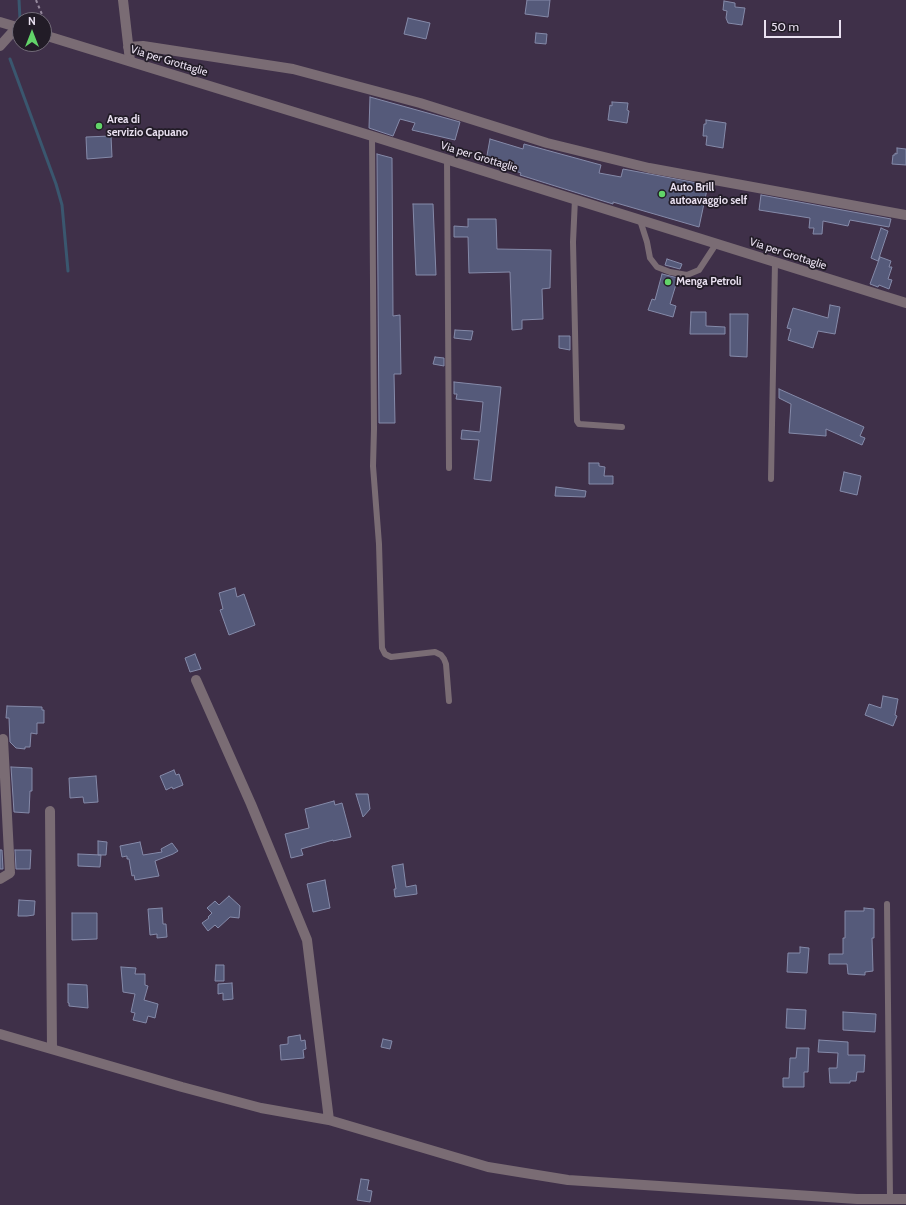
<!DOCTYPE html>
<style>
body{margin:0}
#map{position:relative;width:906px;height:1205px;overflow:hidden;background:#3f3049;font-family:Cabin,sans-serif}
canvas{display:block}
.north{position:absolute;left:12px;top:12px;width:40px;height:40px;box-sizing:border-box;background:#221c27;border:1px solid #726b78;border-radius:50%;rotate:0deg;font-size:11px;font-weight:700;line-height:16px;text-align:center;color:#eae1f1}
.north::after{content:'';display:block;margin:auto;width:14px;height:18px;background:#62d469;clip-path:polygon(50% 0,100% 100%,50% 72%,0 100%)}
.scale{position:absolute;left:764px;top:20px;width:77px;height:18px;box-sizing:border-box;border:2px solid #eae1f1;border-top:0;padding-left:5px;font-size:12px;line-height:14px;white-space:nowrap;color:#eae1f1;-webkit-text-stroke:3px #221c27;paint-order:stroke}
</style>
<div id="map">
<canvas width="906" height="1205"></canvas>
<div class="north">N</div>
<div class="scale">50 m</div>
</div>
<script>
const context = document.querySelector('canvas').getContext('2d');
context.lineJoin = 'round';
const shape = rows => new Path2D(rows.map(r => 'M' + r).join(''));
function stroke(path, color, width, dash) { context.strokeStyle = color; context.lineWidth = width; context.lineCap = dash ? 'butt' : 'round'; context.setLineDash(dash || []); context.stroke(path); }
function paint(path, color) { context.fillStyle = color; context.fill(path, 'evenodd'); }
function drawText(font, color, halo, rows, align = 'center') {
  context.font = font + ' Cabin,sans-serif'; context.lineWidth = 3.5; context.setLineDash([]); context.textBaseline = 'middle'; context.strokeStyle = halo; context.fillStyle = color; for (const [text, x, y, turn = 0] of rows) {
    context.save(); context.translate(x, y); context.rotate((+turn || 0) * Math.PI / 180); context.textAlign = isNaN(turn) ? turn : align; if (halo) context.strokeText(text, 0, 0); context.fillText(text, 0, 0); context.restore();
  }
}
const stream = shape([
 [19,0,20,19],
 [10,59,56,184,62,205,68,271]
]);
const building = shape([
 [527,0,550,0,548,17,525,14,527,0],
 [724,1,735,3,735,7,745,8,742,25,728,23,726,18,727,11,723,10,724,1],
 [408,18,430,23,426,39,404,34,408,18],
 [536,33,547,34,546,44,535,43,536,33],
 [370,97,460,122,455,140,412,130,415,123,400,119,393,136,369,128,370,97],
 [612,102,628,103,627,110,629,111,627,123,608,120,610,105,612,106,612,102],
 [706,120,726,123,723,148,706,145,707,136,703,136,704,124,706,124,706,120],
 [111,136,112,157,87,159,86,137,111,136],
 [490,139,523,149,524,144,601,165,599,173,621,177,623,169,708,185,699,227,613,202,613,204,600,200,520,175,521,173,486,161,490,139],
 [897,148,906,149,906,165,892,164,893,155,895,155,895,153,897,154,897,148],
 [377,154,392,158,393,316,400,315,401,374,394,374,395,423,379,423,377,154],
 [761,195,891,219,889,227,850,220,848,226,823,221,822,234,813,234,814,228,809,228,810,218,759,210,761,195],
 [413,204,433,204,436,275,416,275,413,204],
 [468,219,496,219,497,249,551,250,550,288,542,289,543,319,522,320,522,329,512,330,510,272,469,273,468,237,454,237,454,226,468,227,468,219],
 [881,228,888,231,878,261,871,258,881,228],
 [880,257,891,261,889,267,892,267,888,279,892,280,889,289,879,285,878,287,870,284,880,257],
 [667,259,682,264,680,269,665,265,667,259],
 [662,274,678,278,670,304,676,306,673,317,648,310,652,299,655,300,662,274],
 [830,305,840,307,835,334,818,331,813,348,788,340,791,329,787,328,793,308,828,318,830,305],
 [691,312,706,312,706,326,725,327,725,334,690,334,691,312],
 [730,314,748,314,747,357,730,356,730,314],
 [455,330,473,331,471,340,454,338,455,330],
 [559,336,570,336,570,350,559,348,559,336],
 [435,357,444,358,444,366,433,364,435,357],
 [454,382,501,387,491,481,474,479,479,440,461,439,462,430,480,432,483,402,456,399,457,394,454,394,454,382],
 [779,389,864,427,860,436,865,438,862,445,826,429,826,436,789,433,791,404,779,398,779,389],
 [589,463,599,463,599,466,605,467,604,476,613,476,613,484,589,484,589,463],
 [844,472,861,476,857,495,840,491,844,472],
 [556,487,586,491,585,497,555,496,556,487],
 [235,588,237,597,244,594,255,625,229,635,220,610,223,609,219,593,235,588],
 [195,654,201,669,190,672,185,658,195,654],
 [883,696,898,699,895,715,897,716,893,726,865,715,869,704,881,708,883,696],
 [7,706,42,707,42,710,44,710,44,723,37,723,37,734,31,733,30,747,25,747,25,749,16,748,10,742,9,718,6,718,7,706],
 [11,767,32,768,32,791,30,791,29,813,14,812,11,767],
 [174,770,176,775,179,774,183,785,173,789,172,787,166,790,160,776,174,770],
 [96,776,98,802,84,803,83,797,70,798,69,778,96,776],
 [356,794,368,794,370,809,363,817,356,794],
 [334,801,335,805,342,803,351,837,333,841,333,840,301,849,303,855,291,858,285,834,309,828,305,809,334,801],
 [98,841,107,842,106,855,98,855,98,841],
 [140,842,143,855,162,852,161,849,172,843,178,851,173,854,155,861,159,876,135,880,134,875,132,876,129,859,127,859,127,856,122,857,120,846,140,842],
 [0,850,2,850,3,869,0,869,0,850],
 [15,850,31,850,30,869,16,869,15,850],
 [78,854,101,855,100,867,78,866,78,854],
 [403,864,406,887,416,885,417,894,395,897,394,889,396,889,392,866,403,864],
 [325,880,330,908,313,912,307,884,325,880],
 [229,896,240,906,239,918,230,917,218,928,215,925,208,931,202,923,209,918,208,917,212,913,207,908,215,901,219,905,229,896],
 [19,900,35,901,34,915,27,916,18,916,19,900],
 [162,908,163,924,166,924,167,937,157,938,157,934,150,935,148,909,162,908],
 [864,908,874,909,874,938,872,938,873,971,865,972,865,975,848,974,847,964,829,964,829,954,843,954,843,938,845,938,845,911,864,911,864,908],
 [72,913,97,913,97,939,72,940,72,913],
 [800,947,809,948,807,973,787,972,788,953,800,953,800,947],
 [216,965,224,965,224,981,215,981,216,965],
 [121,967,136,968,135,974,145,974,145,985,148,986,144,1000,158,1004,155,1018,148,1016,146,1023,133,1020,135,1013,131,1012,135,994,123,992,121,967],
 [232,983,233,999,223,1000,223,993,218,994,218,984,232,983],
 [68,984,87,985,88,1008,69,1006,69,1003,68,1003,68,984],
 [787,1009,806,1010,805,1029,786,1028,787,1009],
 [843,1012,876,1014,875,1032,843,1030,843,1012],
 [300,1035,301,1041,305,1040,306,1049,303,1050,304,1058,281,1060,280,1045,288,1044,288,1037,300,1035],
 [383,1039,392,1041,390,1049,381,1047,383,1039],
 [819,1040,848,1042,848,1055,865,1055,864,1072,857,1072,856,1081,850,1081,850,1083,830,1083,829,1068,837,1068,838,1053,818,1052,819,1040],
 [797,1048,809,1048,808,1072,804,1072,804,1087,783,1087,783,1078,789,1078,790,1058,796,1058,797,1048],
 [361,1179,369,1180,367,1190,372,1191,370,1202,357,1200,361,1179]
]);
const path = shape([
 [36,0,44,19,49,26]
]);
const service = shape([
 [372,136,374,429,373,466,379,544,382,648,385,654,391,657,435,652,441,655,444,659,446,664,449,701],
 [447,159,449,468],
 [575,199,573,242,577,421,579,424,622,427],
 [640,220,647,242,650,258,657,267,670,272,687,275,699,270,716,244],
 [771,479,775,262],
 [887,904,890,1199]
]);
const minor = shape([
 [123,0,130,61],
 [0,46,17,27],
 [128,47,143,46,293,69,420,103,547,143,649,168,906,215],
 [196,680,251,804,307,940,329,1120],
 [50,811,52,1049],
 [0,879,10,873,3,739],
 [0,1034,182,1087,261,1108,329,1120,488,1167,568,1180,857,1199,906,1199]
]);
const tertiary = shape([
 [0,22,20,28],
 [44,35,372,136,906,303]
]);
const markers = [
 [99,126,4,"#62d469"],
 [662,194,4,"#62d469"],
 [668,282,4,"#62d469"]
];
const streetNames = [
 ["Via per Grottaglie",169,61,17],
 ["Via per Grottaglie",479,157,17],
 ["Via per Grottaglie",788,254,18]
];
const poiNames = [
 ["Area di",107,120],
 ["servizio Capuano",107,133],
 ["Auto Brill",670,188],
 ["autoavaggio self",670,201],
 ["Menga Petroli",676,282]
];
stroke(stream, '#3a576f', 3);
paint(building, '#555a7a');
stroke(building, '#858aa9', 1);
stroke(path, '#968a9e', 2, [3, 3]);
stroke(service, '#7a6c74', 6);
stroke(minor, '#7a6c74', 10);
stroke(tertiary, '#7a6c74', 10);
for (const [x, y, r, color] of markers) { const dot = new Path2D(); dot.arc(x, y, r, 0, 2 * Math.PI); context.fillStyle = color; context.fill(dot); stroke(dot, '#221c27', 1.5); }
drawText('11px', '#eae1f1', '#221c27', streetNames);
drawText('bold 11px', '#eae1f1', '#221c27', poiNames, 'left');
</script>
